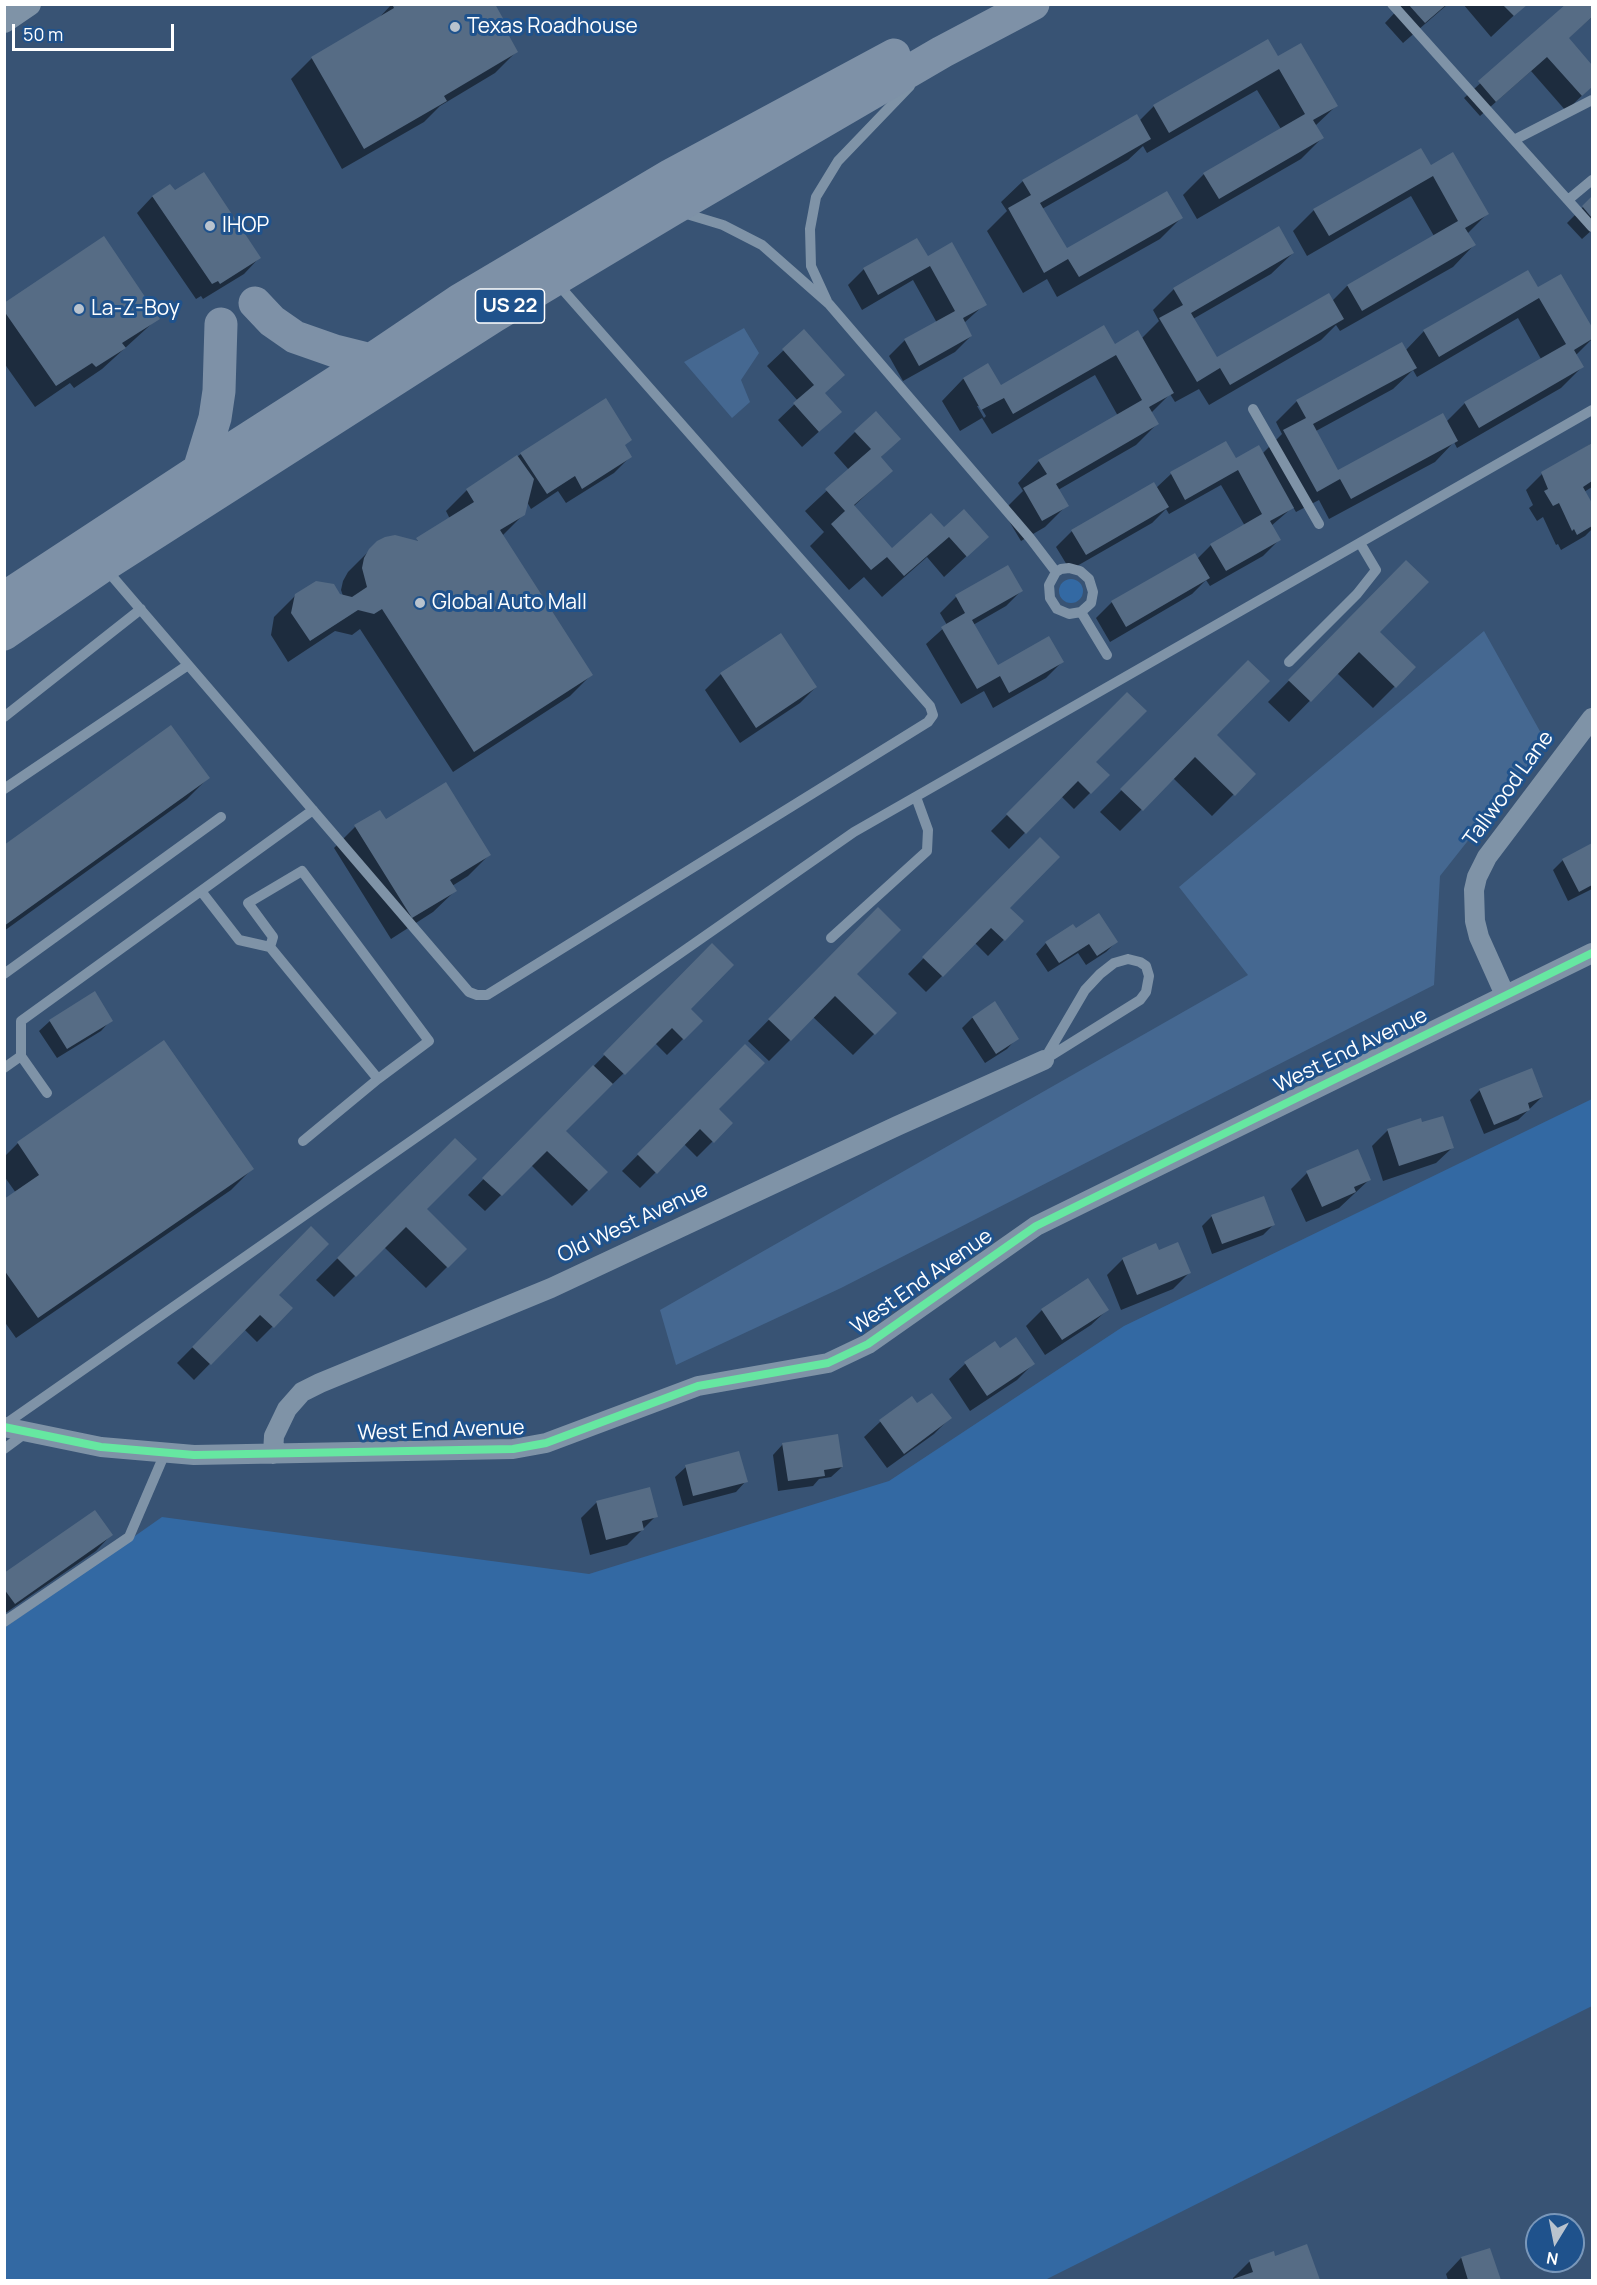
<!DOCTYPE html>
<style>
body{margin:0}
#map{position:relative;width:1597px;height:2285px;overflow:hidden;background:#385374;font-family:Manrope,sans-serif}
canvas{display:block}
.frame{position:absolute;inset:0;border:6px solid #fff;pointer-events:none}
.north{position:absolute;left:1525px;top:2213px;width:60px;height:60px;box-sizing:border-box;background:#1f528c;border:2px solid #7997ba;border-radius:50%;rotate:190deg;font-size:16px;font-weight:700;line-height:24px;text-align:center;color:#fff}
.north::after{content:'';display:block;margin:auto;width:21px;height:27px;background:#b9c3ce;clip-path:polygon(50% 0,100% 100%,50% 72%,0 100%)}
.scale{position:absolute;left:12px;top:24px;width:162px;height:27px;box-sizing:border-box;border:3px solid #fff;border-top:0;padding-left:8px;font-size:18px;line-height:21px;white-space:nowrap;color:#fff;-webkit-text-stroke:4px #1f528c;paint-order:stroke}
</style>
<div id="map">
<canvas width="1597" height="2285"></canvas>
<div class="frame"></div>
<div class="north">N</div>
<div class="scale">50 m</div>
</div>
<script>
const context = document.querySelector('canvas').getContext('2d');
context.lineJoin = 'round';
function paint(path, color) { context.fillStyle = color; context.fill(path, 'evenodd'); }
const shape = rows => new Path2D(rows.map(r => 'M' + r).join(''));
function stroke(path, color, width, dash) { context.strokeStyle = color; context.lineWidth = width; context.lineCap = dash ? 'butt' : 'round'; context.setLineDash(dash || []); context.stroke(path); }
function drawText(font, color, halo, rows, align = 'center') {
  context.font = font + ' Manrope,sans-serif'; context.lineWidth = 6; context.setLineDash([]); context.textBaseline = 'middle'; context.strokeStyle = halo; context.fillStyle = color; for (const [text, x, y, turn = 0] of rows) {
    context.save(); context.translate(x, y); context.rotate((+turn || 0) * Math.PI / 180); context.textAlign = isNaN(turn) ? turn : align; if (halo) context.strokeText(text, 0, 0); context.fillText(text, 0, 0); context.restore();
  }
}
const green = shape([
 '1059 591a12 12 0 1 1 24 0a12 12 0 1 1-24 0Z',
 [1592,1099,1592,2006,1045,2280,5,2280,4,1628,162,1517,589,1574,889,1481,1124,1326]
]);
const water = shape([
 [744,328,759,353,741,380,750,402,732,418,684,362],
 [1484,631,1546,742,1440,876,1434,985,841,1288,676,1365,660,1310,1248,975,1179,887]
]);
const shadow = shape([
 [392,4,493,4,500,24,516,52,495,73,440,106,424,122,342,169,291,79,312,58,376,21],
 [1403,4,1448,4,1403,43,1385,23],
 [1463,4,1526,4,1491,37],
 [1568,4,1592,4,1592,17,1567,39,1592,67,1592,86,1566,111,1531,71,1480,116,1464,98],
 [1267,41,1278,58,1336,106,1315,126,1322,138,1301,159,1197,219,1183,195,1204,174,1281,129,1257,90,1147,153,1143,146,1128,160,1042,209,1066,250,1181,218,1160,239,1057,297,1047,279,1023,293,987,231,1007,211,1001,202,1023,181,1139,121,1154,106],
 [1430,167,1487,214,1467,234,1474,245,1453,267,1340,331,1336,325,1321,340,1209,405,1199,389,1175,402,1170,394,1151,413,1157,424,1136,445,1058,490,1067,505,1045,527,1021,541,1003,511,1023,491,1018,483,1039,461,1118,416,1095,375,992,434,982,418,960,431,942,401,963,379,988,366,1000,387,1114,346,1141,339,1159,321,1153,310,1174,289,1293,253,1271,274,1193,319,1217,359,1332,301,1347,286,1434,236,1411,196,1307,256,1293,231,1314,210],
 [977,406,980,406,986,416,984,418],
 [170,186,174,192,259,258,244,274,203,299,201,296,196,299,137,213,152,197],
 [1592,198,1592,230,1582,239,1567,223],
 [927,258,985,304,964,323,971,336,955,352,903,381,889,356,905,340,937,323,913,280,862,310,848,285,864,269],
 [1561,276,1592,330,1592,339,1575,356,1582,367,1561,388,1457,448,1454,442,1435,462,1329,519,1319,500,1296,512,1293,507,1271,526,1279,540,1263,556,1210,586,1206,580,1192,594,1110,642,1096,618,1112,602,1197,559,1211,545,1245,526,1221,485,1169,514,1166,509,1152,523,1070,570,1056,547,1072,531,1156,488,1171,474,1226,443,1236,460,1262,454,1282,434,1276,422,1297,401,1405,351,1424,331,1537,289],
 [1518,318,1541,359,1465,403,1446,422,1338,472,1316,431,1393,389,1413,370,1417,377],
 [4,305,158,318,102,369,74,388,70,383,35,407,4,363],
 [804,331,824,394,824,427,802,447,778,420,798,401,767,366],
 [855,432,899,439,880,458,891,471,854,506,892,550,943,529,987,537,944,577,927,557,882,597,864,577,849,590,810,546,824,532,805,511,849,470,834,453],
 [1592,443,1592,487,1584,492,1592,506,1592,529,1585,536,1561,550,1558,544,1556,545,1543,517,1537,521,1529,508,1533,505,1526,490,1542,474],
 [624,446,630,457,614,473,566,503,558,491,531,509,527,502,524,514,502,536,591,675,570,696,453,772,360,629,352,635,335,631,288,662,271,635,274,617,296,595,343,596,341,590,343,581,348,572,378,542,414,543,450,519,446,511,467,490,521,454],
 [1406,562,1378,632,1414,667,1373,708,1337,673,1289,722,1268,702],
 [1008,567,1021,591,1006,606,973,625,997,667,1062,662,1046,678,993,708,984,691,961,704,926,644,947,625,940,613,956,597],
 [780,635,816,687,800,703,740,743,705,690,721,674],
 [1248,662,1215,735,1254,774,1212,816,1173,778,1120,831,1100,812],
 [1127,694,1094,762,1108,775,1074,809,1061,796,1009,849,991,831],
 [208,778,187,799,4,931,4,847],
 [386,821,489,855,468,876,452,886,455,891,433,912,391,939,334,848,355,827],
 [1040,840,1008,908,1022,921,988,956,975,943,926,992,908,974],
 [1592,845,1592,889,1568,901,1553,870,1563,860],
 [878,909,855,974,895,1013,853,1055,813,1017,769,1061,748,1041],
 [1072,926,1076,930,1116,942,1106,952,1086,965,1078,953,1048,972,1036,954,1046,943],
 [712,945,689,1009,701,1021,667,1055,655,1043,564,1131,606,1172,572,1206,531,1165,485,1211,468,1195],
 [995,1004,1017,1038,1007,1049,985,1063,962,1028,972,1018],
 [111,1020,101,1031,57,1058,39,1031,50,1021],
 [164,1043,252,1169,231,1190,16,1338,4,1321,4,1201,16,1193,4,1176,4,1157,18,1143],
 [745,1046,717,1109,731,1123,697,1157,684,1144,640,1188,622,1171],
 [1480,1090,1542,1097,1518,1120,1484,1134,1470,1100],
 [1421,1124,1452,1148,1436,1163,1383,1181,1372,1146,1388,1130],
 [455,1140,425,1209,465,1249,426,1288,384,1247,334,1297,316,1280],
 [1307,1173,1370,1179,1339,1208,1306,1222,1291,1189],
 [1212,1216,1273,1225,1263,1235,1212,1254,1202,1226],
 [311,1228,277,1295,291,1308,257,1342,244,1329,194,1380,177,1363],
 [1158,1252,1189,1273,1173,1289,1121,1310,1107,1275,1123,1259],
 [1042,1310,1107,1310,1091,1325,1045,1355,1026,1326],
 [995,1343,1000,1350,1033,1364,1017,1380,970,1411,949,1379,965,1364],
 [917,1406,950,1418,934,1434,887,1468,864,1437,880,1422],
 [783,1444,842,1467,831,1477,819,1479,813,1486,778,1491,773,1455],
 [686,1467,746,1481,736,1492,683,1506,675,1477],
 [597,1502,656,1516,627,1545,590,1555,581,1518],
 [111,1535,96,1551,4,1614,4,1575],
 [1306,2246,1318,2280,1233,2280,1233,2278,1249,2262,1273,2253,1274,2258],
 [1489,2250,1499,2280,1448,2280,1446,2274,1461,2258]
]);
const building = shape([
 [392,4,495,4,505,22,502,23,518,52,444,96,447,101,364,149,311,57,394,8],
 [1408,4,1447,4,1425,23],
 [1566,4,1592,4,1592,17,1569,38,1592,65,1592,87,1582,96,1547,57,1496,102,1478,81],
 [1503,5,1527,5,1514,16],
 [1268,39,1278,56,1301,43,1338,106,1313,120,1324,138,1219,199,1203,173,1305,114,1279,69,1169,133,1153,105],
 [1137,114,1151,139,1040,203,1067,248,1167,191,1183,218,1079,277,1068,259,1044,273,1008,208,1031,195,1022,180],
 [1421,148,1431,165,1453,152,1489,214,1465,228,1476,245,1362,311,1347,285,1458,221,1433,176,1329,236,1313,209],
 [204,172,261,258,220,284,218,281,212,284,152,196,170,184,175,190],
 [1592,196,1592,218,1582,206],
 [1279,226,1294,253,1191,313,1217,357,1329,293,1344,319,1230,385,1220,368,1197,382,1159,318,1183,305,1173,288],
 [104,236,160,319,122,343,126,348,96,367,92,363,56,386,4,311,4,303],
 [917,238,928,256,952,242,987,305,963,318,972,336,919,366,904,339,955,311,930,266,878,295,863,268],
 [1528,270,1538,287,1561,274,1592,327,1592,339,1574,350,1584,367,1479,428,1464,402,1566,344,1539,298,1439,357,1423,330],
 [1104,325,1115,344,1138,330,1174,393,1149,407,1159,424,1056,484,1069,506,1042,521,1023,488,1047,474,1038,460,1142,400,1116,355,1013,414,1004,398,981,410,963,378,988,363,1001,385],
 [804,329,845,375,825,393,842,412,819,432,793,403,814,385,782,349],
 [1402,342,1417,368,1313,424,1338,470,1443,413,1458,441,1351,499,1340,479,1317,492,1283,430,1306,418,1296,400],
 [606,398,632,440,625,445,632,457,582,489,575,476,547,494,520,453],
 [876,411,901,439,881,457,893,471,854,505,892,548,931,513,944,527,964,509,989,537,967,557,949,537,904,576,887,557,871,570,831,524,845,511,825,489,871,449,854,431],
 [1226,441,1236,458,1259,445,1294,508,1270,521,1281,540,1226,571,1210,544,1262,514,1238,470,1185,500,1170,472],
 [1592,443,1592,481,1583,487,1592,503,1592,526,1577,535,1574,529,1572,531,1559,503,1553,506,1544,491,1548,489,1541,472],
 [517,455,534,479,525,515,500,530,593,675,474,752,382,609,374,614,358,610,310,641,291,613,295,594,316,581,334,584,340,594,352,597,367,587,362,568,364,558,369,549,377,541,385,537,395,535,418,541,416,538,474,502,466,489],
 [1154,482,1169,507,1086,555,1071,530],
 [1195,553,1210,578,1126,627,1111,601],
 [1406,560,1429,582,1380,632,1416,667,1396,688,1359,652,1311,702,1288,680],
 [1008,565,1023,591,972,620,998,665,1049,636,1064,662,1009,693,1000,676,977,689,941,627,965,613,955,595],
 [781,633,817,687,756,728,720,673],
 [1248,660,1270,681,1217,735,1256,774,1235,796,1195,757,1143,811,1120,789],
 [1127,692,1147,711,1096,762,1110,775,1091,794,1078,781,1026,834,1006,814],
 [171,725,210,778,4,926,4,845],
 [446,782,491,855,450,880,457,891,412,918,354,825,380,810,386,819],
 [1040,837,1060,857,1010,908,1024,921,1005,941,991,928,943,977,922,957],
 [1592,843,1592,885,1579,892,1562,859],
 [878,907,901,930,857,974,897,1013,875,1035,835,996,791,1041,768,1019],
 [1099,913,1118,942,1097,956,1089,944,1059,963,1045,942,1073,924,1076,928],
 [712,943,734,965,691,1009,703,1021,684,1040,672,1028,625,1075,603,1054],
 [95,991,113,1021,67,1049,49,1020],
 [995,1001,1019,1039,996,1054,972,1017],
 [164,1040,254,1169,38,1318,4,1270,4,1199,39,1175,17,1142],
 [745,1044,765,1063,719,1109,733,1123,714,1143,700,1129,657,1174,637,1154],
 [593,1065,613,1084,566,1131,608,1172,589,1191,547,1151,502,1196,482,1178],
 [1532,1068,1543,1097,1528,1103,1530,1110,1494,1125,1479,1089],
 [1443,1116,1454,1148,1399,1166,1387,1129,1421,1118,1422,1122],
 [455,1138,477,1159,427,1209,467,1249,448,1268,406,1227,356,1277,337,1258],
 [1358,1149,1371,1180,1354,1187,1356,1192,1322,1207,1306,1171],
 [1264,1196,1275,1225,1222,1244,1211,1215],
 [311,1226,329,1244,279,1295,293,1308,274,1328,260,1315,211,1365,192,1347],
 [1178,1242,1191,1273,1137,1295,1122,1258,1156,1243,1159,1250],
 [1088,1278,1109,1310,1062,1340,1041,1309],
 [1016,1337,1035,1364,987,1396,964,1362,995,1341,1000,1348],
 [932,1393,952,1418,904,1454,879,1420,912,1396,917,1403],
 [838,1434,843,1467,824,1470,825,1476,788,1481,782,1443],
 [739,1451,748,1482,693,1496,685,1465],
 [650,1487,658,1517,642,1521,644,1530,606,1540,596,1501],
 [95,1510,113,1535,15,1604,4,1589,4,1573],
 [1307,2244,1320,2280,1230,2280,1253,2272,1249,2260,1274,2251,1275,2256],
 [1490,2248,1501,2280,1468,2280,1461,2257]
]);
const service = shape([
 [1392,4,1592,227],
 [1514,140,1592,100],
 [1568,200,1592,180],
 [680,212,723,225,762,245,829,304,1030,538,1056,572,1049,585,1050,598,1057,609,1069,614,1081,612,1091,603,1093,592,1089,579,1080,571,1069,568,1061,569,1056,572],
 [827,301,811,266,810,229,816,197,838,161,910,86],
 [1253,409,1319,524],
 [105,568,469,992,477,995,487,995,928,722,933,715,930,706,556,282],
 [1081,612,1107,655],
 [1289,662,1357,594,1376,570,1360,543],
 [4,717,141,609],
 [4,789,188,665],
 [201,891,239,940,270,947,378,1079,303,1141],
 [831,938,927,851,928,830,916,797],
 [270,947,273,937,248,903,302,871,429,1041,378,1079],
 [1128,959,1140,962,1146,966,1149,976,1146,992,1140,1000,1044,1060,1085,990,1100,974,1114,963,1128,959],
 [4,974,221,817],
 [21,1056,21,1021,313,810],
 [4,1068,21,1056,47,1093],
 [4,1425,854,832,1592,410],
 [4,1449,27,1432],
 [4,1622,129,1537,165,1453]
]);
const minor = shape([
 [1505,995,1479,937,1475,921,1474,890,1477,877,1487,857,1592,718],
 [4,1427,101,1447,194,1455,513,1449,546,1443,698,1386,828,1363,868,1344,1036,1226,1592,953],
 [273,1454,274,1436,287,1409,302,1392,320,1383,551,1288,897,1126,1044,1060]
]);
const tertiary = shape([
 [4,21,29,4]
]);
const trunk = shape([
 [255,303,272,321,295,337,335,351,371,360],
 [199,470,215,418,219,391,221,324],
 [4,598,199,470,380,354,460,300,671,175,894,55],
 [4,634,103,566,494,316,671,210,942,52,1033,4]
]);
const cycleway = shape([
 [4,1427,101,1447,194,1455,513,1449,546,1443,698,1386,828,1363,868,1344,1036,1226,1592,953]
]);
const markers = [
 [455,27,6,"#b9c3ce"],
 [210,226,6,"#b9c3ce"],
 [79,309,6,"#b9c3ce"],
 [420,603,6,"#b9c3ce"]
];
const shields = [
 [510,306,69]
];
const shieldNames = [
 ["US 22",510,306]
];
const poiNames = [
 ["Texas Roadhouse",467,27],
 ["IHOP",222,226],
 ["La-Z-Boy",91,309],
 ["Global Auto Mall",432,603]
];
const streetNames = [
 ["Tallwood Lane",1509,789,-54],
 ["West End Avenue",1351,1051,-26],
 ["Old West Avenue",633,1223,-25],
 ["West End Avenue",922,1282,-35],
 ["West End Avenue",441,1431,-2]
];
paint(green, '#3369a3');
paint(water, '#456891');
paint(shadow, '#0007');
paint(building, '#566c85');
stroke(service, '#7f93a7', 10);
stroke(minor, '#7f93a7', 20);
stroke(tertiary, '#7f93a7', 24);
stroke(trunk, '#7e91a7', 33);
stroke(cycleway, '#66e7a1', 8);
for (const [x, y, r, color] of markers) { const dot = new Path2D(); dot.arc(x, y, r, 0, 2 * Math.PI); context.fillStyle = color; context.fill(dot); stroke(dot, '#1f528c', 2); }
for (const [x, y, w] of shields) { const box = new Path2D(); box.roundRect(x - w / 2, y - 17, w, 34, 4.5); context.fillStyle = '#1f528c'; context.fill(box); stroke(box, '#fff', 1.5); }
drawText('bold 20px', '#fff', null, shieldNames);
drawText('21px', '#fff', '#1f528c', poiNames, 'left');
drawText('21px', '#fff', '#1f528c', streetNames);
</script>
